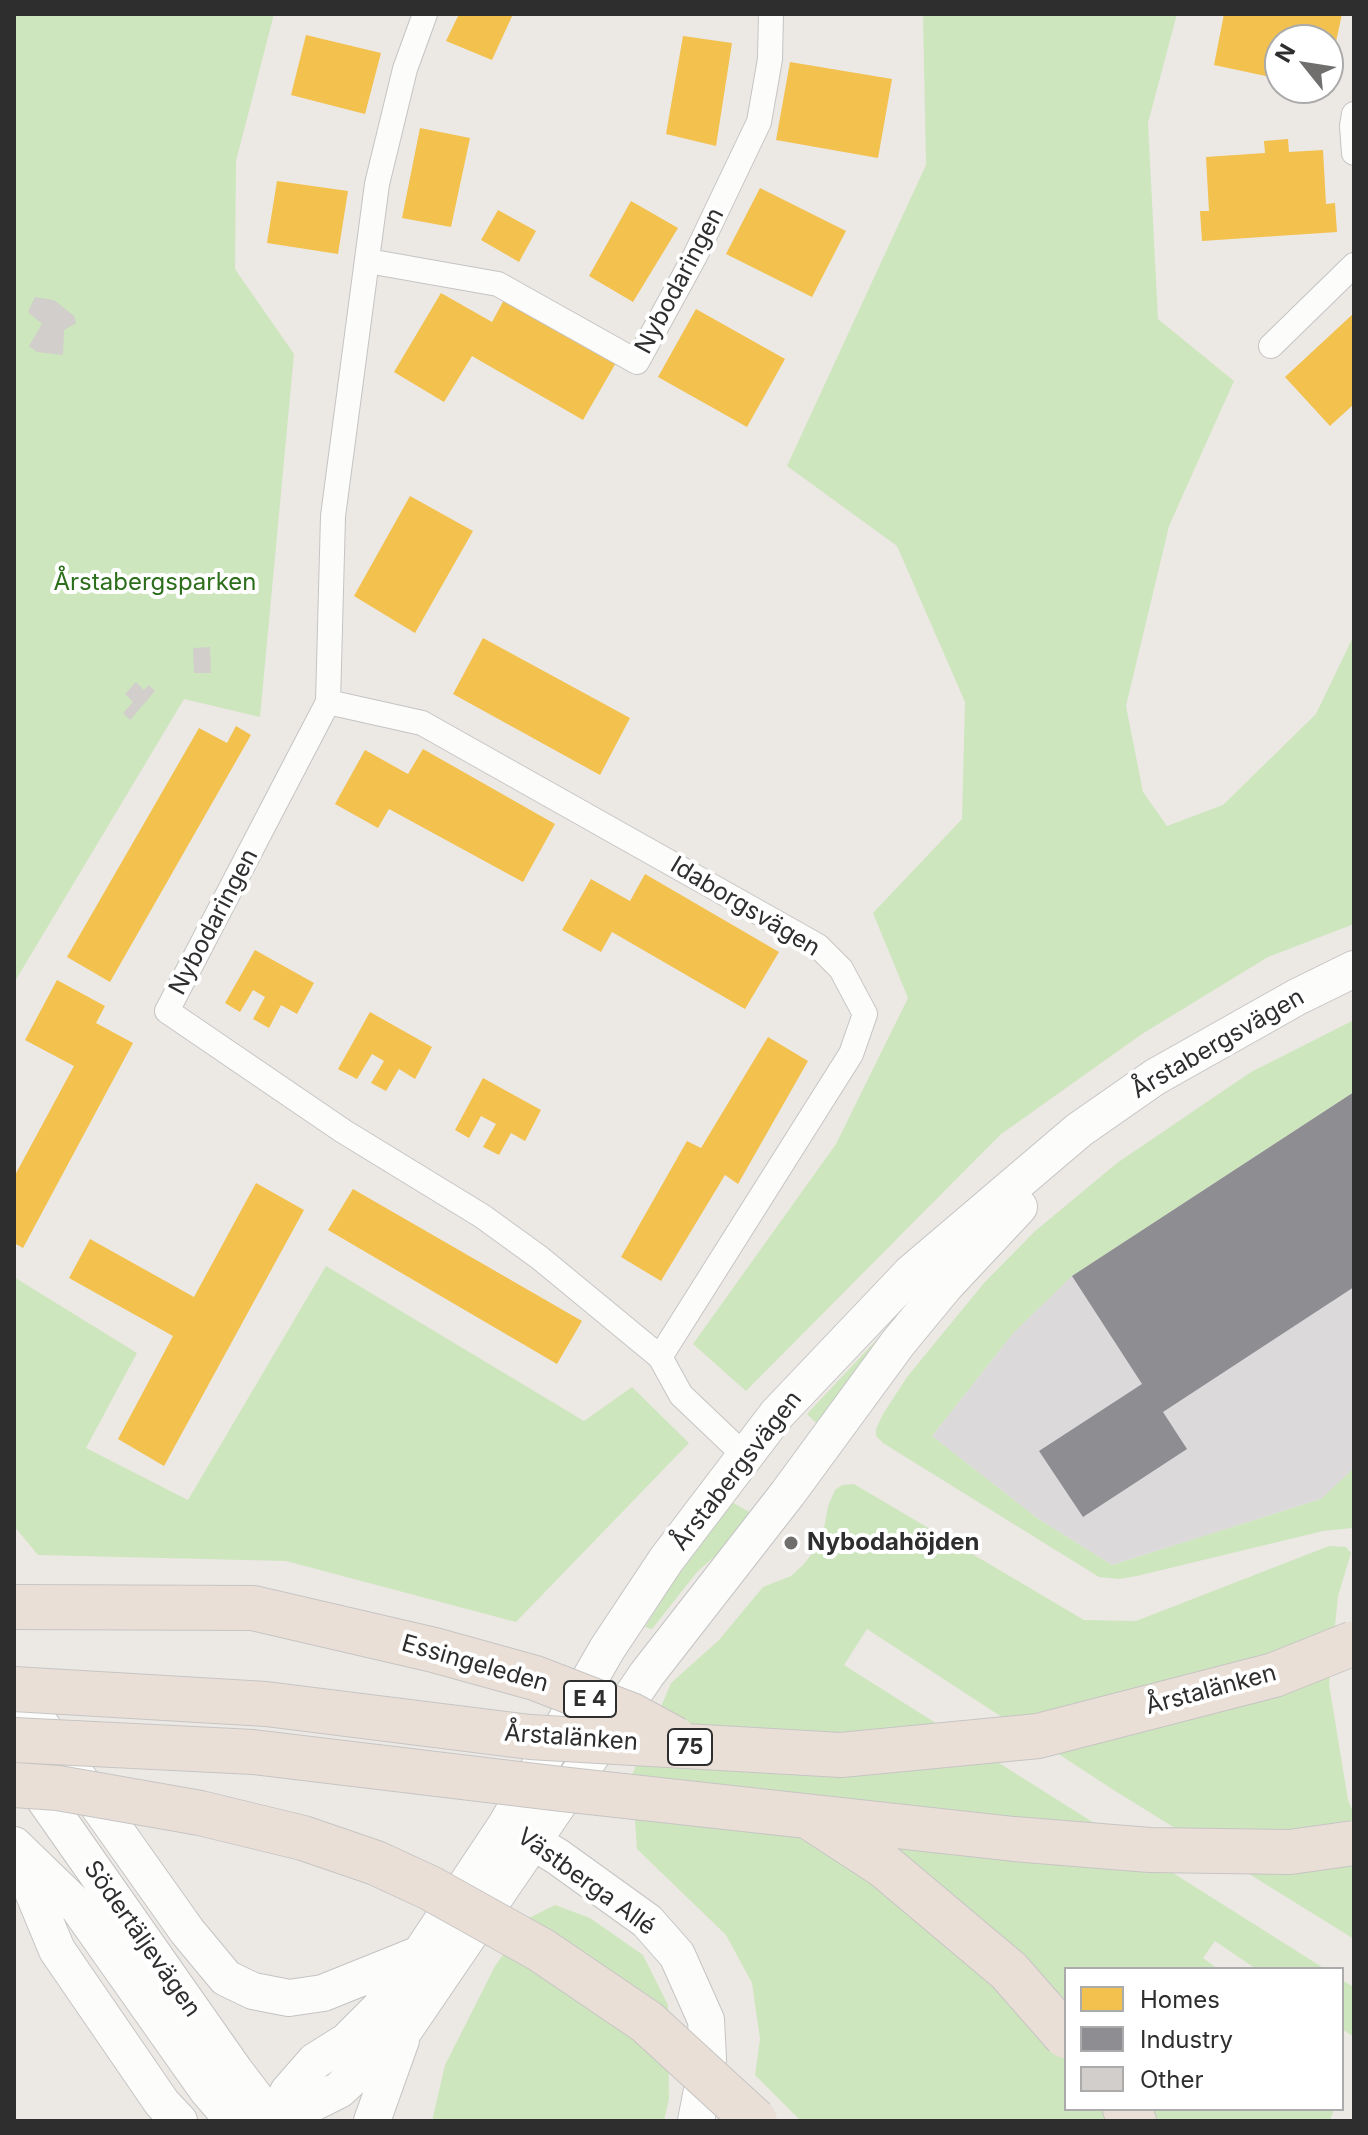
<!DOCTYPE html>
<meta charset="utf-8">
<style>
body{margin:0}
#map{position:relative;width:1368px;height:2135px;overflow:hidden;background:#ece8e4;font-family:Inter,sans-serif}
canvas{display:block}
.frame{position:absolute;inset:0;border:16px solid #2e2e2e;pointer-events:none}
.legend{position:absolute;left:1064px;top:1967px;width:280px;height:144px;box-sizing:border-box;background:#fff;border:2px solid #ababab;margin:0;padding:10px 14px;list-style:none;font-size:24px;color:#2e2e2e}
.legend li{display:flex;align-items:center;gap:16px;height:40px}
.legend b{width:40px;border:2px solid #ababab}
.north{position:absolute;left:1264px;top:24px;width:80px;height:80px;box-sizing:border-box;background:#fff;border:2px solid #ababab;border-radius:50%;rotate:300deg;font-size:22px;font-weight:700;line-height:32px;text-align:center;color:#2e2e2e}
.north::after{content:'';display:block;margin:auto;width:28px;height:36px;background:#706f6e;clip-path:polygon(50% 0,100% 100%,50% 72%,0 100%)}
</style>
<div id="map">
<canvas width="1368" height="2135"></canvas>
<div class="frame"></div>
<ul class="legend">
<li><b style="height:22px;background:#f2c14e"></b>Homes</li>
<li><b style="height:22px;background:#8d8d92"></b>Industry</li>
<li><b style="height:22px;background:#d1cecb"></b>Other</li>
</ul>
<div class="north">N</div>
</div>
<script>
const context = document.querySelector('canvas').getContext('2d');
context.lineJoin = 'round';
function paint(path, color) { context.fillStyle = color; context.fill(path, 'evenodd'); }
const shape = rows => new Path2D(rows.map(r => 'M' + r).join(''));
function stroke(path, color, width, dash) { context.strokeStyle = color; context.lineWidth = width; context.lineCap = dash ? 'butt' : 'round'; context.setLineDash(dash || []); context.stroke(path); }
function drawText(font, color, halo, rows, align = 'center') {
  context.font = font + ' Inter,sans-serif'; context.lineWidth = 8; context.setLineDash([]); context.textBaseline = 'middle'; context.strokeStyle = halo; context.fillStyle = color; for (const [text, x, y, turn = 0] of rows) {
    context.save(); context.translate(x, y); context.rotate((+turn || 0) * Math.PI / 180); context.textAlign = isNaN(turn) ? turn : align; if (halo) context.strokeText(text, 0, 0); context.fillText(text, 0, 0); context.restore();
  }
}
const industrial = shape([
 [1354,1092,1354,1468,1321,1499,1112,1565,1037,1518,932,1436,1014,1332,1072,1276]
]);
const green = shape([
 [14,14,274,14,236,161,235,269,294,354,260,717,184,699,14,983,14,502,16,498,14,493],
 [923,14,1177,14,1148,123,1158,319,1234,381,1169,526,1126,706,1143,792,1167,826,1223,805,1316,714,1354,635,1354,924,1268,957,1142,1034,1000,1135,746,1391,693,1344,836,1144,908,998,873,913,962,819,965,702,897,546,787,466,926,165],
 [1354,1020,1354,1092,1072,1276,1014,1332,932,1436,1037,1518,1112,1565,1321,1499,1354,1468,1353,1528,1323,1531,1137,1576,1119,1579,1099,1577,883,1443,876,1436,876,1429,883,1414,907,1377,984,1283,1034,1232,1117,1163,1251,1072],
 [326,1266,584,1421,632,1387,689,1443,516,1622,286,1561,38,1555,14,1526,14,1277,137,1353,86,1448,188,1500],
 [897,1318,821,1425,814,1421,807,1414],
 [854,1484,1084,1620,1136,1621,1329,1546,1346,1547,1351,1553,1338,1596,1329,1684,1348,1800,1354,1814,1354,1939,1112,1789,867,1629,844,1665,1325,1969,1256,1969,1215,1941,1203,1958,1218,1969,1066,1969,1066,2109,1334,2109,1330,2121,801,2121,755,2075,760,2039,752,1983,726,1935,637,1849,632,1775,671,1683,719,1640,763,1587,791,1576,804,1564,822,1540,828,1506,835,1490,842,1485],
 [732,1502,753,1514,733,1540,697,1572,652,1629,645,1627,671,1585],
 [555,1905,590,1918,643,1955,668,2005,669,2099,664,2121,432,2121,445,2065,495,1966,531,1917],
 [1342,1980,1354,1987,1354,2037,1342,2029]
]);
const homes = shape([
 [459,14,513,14,492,60,446,41],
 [1224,14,1342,14,1332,60,1339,62,1333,90,1328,89,1328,40,1280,40,1280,79,1214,65],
 [306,35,381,53,365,114,291,95],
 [683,36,732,43,716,146,666,134],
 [790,62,892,79,878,158,776,140],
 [420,128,470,138,451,227,402,218],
 [1288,139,1289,152,1323,150,1326,204,1335,203,1337,232,1202,241,1200,211,1209,211,1206,157,1265,153,1264,141],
 [277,181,348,191,338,254,267,243],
 [760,188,846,231,812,297,726,254],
 [631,201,678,228,633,302,589,276],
 [498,210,536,231,519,262,481,240],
 [441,293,492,322,505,298,617,361,583,420,472,356,444,402,394,372],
 [696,309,785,359,747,427,658,377],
 [1354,313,1354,404,1330,426,1285,377],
 [410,496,473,531,415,633,354,596],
 [483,638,630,718,600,775,453,694],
 [236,726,251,735,110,982,67,957,199,728,227,743],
 [423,749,555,824,523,882,389,809,378,828,335,804,365,750,408,774],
 [645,874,779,952,745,1009,612,932,601,952,562,930,591,879,630,901],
 [255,950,314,983,297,1014,281,1005,269,1028,253,1019,265,997,253,990,240,1012,225,1003],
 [57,980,105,1006,96,1023,133,1043,23,1248,14,1243,14,1177,74,1066,25,1040],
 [370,1012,432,1047,415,1079,399,1069,386,1091,371,1083,384,1061,372,1054,357,1079,338,1069],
 [768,1037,808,1061,738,1184,725,1175,661,1281,621,1257,687,1141,701,1148],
 [483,1078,541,1110,525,1141,511,1133,499,1155,483,1147,496,1124,481,1116,469,1138,455,1130],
 [256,1183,304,1210,164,1466,118,1439,173,1336,69,1278,90,1239,194,1297],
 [353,1189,582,1321,557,1364,328,1230]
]);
const industry = shape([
 [1354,1092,1354,1287,1163,1412,1187,1449,1083,1517,1039,1451,1142,1384,1072,1276]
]);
const building = shape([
 [35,297,54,300,74,316,76,323,64,330,63,355,37,352,29,346,42,324,28,312],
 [210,647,211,673,194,673,193,648],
 [136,682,144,690,149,685,155,691,130,720,123,713,133,702,125,694]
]);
const street = shape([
 [425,14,405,69,377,184,333,516,328,702,167,1011,343,1131,482,1216,540,1258,660,1357,681,1395,744,1455],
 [1354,114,1352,126,1354,153],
 [368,261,498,284,637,362,695,256,759,122,770,59,771,14],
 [1271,346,1354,265],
 [328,702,422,723,818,946,841,969,865,1014,851,1054,660,1357]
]);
const secondary = shape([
 [14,1687,187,1931,226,1978,253,1991,289,1998,323,1993,420,1954],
 [24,1770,235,2071,273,2121],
 [511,1828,558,1857,647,1921,677,1955,706,2020,708,2059,696,2121],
 [14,1845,78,1907,208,2091,234,2121],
 [18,1856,57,1950,162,2103,179,2121],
 [275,2121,288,2092,315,2061,347,2041,378,2010,420,1954,506,1825,607,1649,666,1560,777,1414,911,1273,1079,1130,1155,1077,1297,997,1354,969],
 [277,2121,339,2090,405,2029,647,1674,788,1493,898,1343,945,1286,1019,1207],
 [372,2121,401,2040]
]);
const highway = shape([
 [1125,2109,1134,2121]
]);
const highwayBridge = shape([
 [14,1607,253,1608,434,1650,535,1678,631,1715,675,1739],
 [14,1689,266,1704,530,1737,841,1755,1038,1736,1274,1675,1354,1643],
 [14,1740,253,1752,561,1789,1014,1839,1150,1850,1290,1852,1354,1843],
 [14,1785,58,1788,200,1813,303,1838,376,1863,430,1888,541,1950,647,2022,755,2121],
 [814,1820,883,1865,1009,1971,1066,2036]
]);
const markers = [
 [791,1543,8,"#706f6e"]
];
const shields = [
 [590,1699,52],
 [690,1747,44]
];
const shieldNames = [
 ["E 4",590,1699],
 ["75",690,1747]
];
const streetNames = [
 ["Nybodaringen",680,281,-62],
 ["Idaborgsvägen",745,907,31],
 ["Nybodaringen",214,922,-62],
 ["Årstabergsvägen",1218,1044,-30],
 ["Årstabergsvägen",737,1471,-52],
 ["Essingeleden",475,1664,16],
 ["Årstalänken",1211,1690,-15],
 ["Årstalänken",571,1738,4],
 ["Västberga Allé",586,1882,36],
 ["Södertäljevägen",142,1939,55]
];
const parkNames = [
 ["Årstabergsparken",155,583]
];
const poiNames = [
 ["Nybodahöjden",807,1543]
];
paint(industrial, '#dcd9db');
paint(green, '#cee6be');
paint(homes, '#f2c14e');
paint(industry, '#8d8d92');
paint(building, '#d1cecb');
stroke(street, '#c5c4c5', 26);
stroke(secondary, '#c5c4c5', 38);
stroke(highway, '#c6c5c4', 46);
stroke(street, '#fcfcfb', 24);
stroke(secondary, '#fcfcfb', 36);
stroke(highway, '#eadfd6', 44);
stroke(highwayBridge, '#c6c5c4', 46, []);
stroke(highwayBridge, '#eadfd6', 44);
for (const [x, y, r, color] of markers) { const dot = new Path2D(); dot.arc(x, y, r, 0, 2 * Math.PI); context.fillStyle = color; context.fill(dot); stroke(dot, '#fff', 3); }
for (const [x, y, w] of shields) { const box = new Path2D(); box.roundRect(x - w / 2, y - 18, w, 36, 6); context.fillStyle = '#fff'; context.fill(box); stroke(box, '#2e2e2e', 2); }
drawText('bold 22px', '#2e2e2e', null, shieldNames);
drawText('24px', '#2e2e2e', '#fff', streetNames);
drawText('24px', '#2c6e1b', '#fff', parkNames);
drawText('bold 24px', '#2e2e2e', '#fff', poiNames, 'left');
</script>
